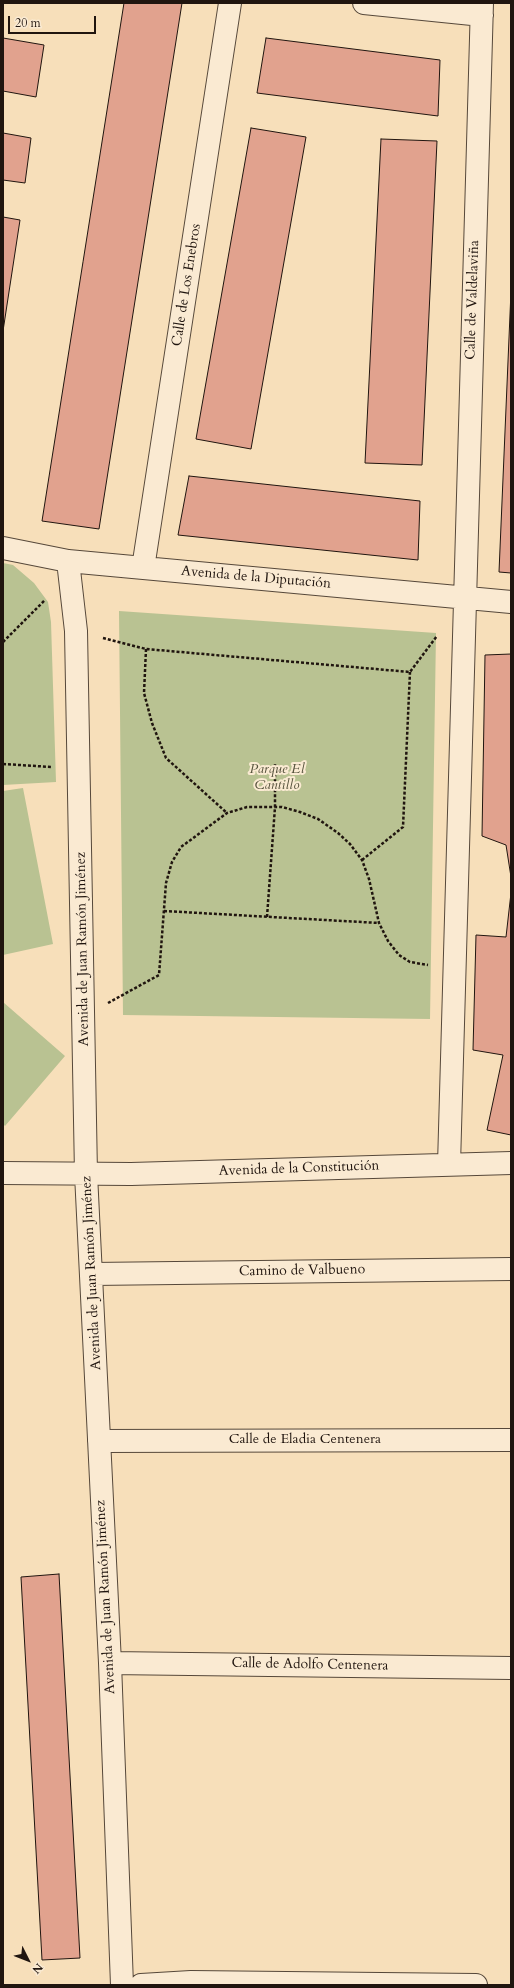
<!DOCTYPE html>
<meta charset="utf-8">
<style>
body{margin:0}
#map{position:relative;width:514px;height:1988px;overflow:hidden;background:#f7dfba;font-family:Cardo,serif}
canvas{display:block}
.frame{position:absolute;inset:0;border:4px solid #20150f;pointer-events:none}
.north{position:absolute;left:8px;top:1940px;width:40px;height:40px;-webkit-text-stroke:3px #faead2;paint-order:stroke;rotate:132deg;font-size:11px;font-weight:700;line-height:16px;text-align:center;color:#20150f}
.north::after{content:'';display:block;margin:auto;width:14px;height:18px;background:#20150f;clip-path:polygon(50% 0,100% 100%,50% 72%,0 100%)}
.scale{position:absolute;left:8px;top:16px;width:88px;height:18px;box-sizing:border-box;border:2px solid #20150f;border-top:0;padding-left:5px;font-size:12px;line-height:14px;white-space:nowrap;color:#20150f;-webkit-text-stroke:3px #faead2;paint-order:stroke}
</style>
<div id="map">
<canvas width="514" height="1988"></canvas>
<div class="frame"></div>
<div class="north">N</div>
<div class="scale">20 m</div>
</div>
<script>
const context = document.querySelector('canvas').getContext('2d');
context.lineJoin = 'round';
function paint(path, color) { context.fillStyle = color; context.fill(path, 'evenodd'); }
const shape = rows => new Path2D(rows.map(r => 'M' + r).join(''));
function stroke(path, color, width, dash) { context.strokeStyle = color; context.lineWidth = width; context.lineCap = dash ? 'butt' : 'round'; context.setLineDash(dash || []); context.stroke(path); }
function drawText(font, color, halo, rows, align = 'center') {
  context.font = font + ' Cardo,serif'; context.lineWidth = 4; context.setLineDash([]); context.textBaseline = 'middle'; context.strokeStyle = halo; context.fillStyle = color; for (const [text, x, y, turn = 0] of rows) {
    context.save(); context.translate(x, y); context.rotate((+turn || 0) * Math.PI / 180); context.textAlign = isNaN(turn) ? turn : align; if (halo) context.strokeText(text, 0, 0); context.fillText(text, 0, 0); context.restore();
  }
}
const green = shape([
 [3,563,13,565,34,583,48,602,51,622,56,782,3,785],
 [119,611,436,633,430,1019,123,1015],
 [23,788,53,944,3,955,3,791],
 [3,1002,65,1056,5,1126,3,1124]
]);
const building = shape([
 [124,3,182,3,99,529,42,521,124,3],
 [3,38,44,45,36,97,3,91,3,38],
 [266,38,440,60,438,116,257,93,266,38],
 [251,128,306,137,251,449,196,439,251,128],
 [3,133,31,138,25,183,3,180,3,133],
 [381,139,437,141,422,465,365,463,381,139],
 [3,217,20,220,3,331,3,217],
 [511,291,511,573,499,572,511,291],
 [189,476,420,501,418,560,178,535,189,476],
 [511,654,511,877,506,845,482,836,485,655,511,654],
 [511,893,511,1135,487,1130,503,1055,473,1050,476,935,506,937,511,893],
 [59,1574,80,1958,42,1960,21,1577,59,1574]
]);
const path = shape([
 [103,638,146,649,410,672,437,636],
 [3,642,45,600],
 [146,649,144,693,152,723,166,758,227,813],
 [3,764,52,767],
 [362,860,403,827,410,672],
 [164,911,379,923],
 [267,917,275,807,275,763],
 [108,1003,159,975,166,883,172,862,181,847,227,813,247,807,282,807,300,812,318,819,338,833,350,844,362,860,369,879,379,923,388,941,399,955,410,962,428,965]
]);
const minor = shape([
 [364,3,482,15],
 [3,548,68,561,511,602],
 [68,561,76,631,86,1174,110,1663,122,1985],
 [143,568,230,3],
 [449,1164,482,3],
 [3,1173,131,1174,511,1163],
 [92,1274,511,1269],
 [99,1441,511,1440],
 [110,1663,511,1668],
 [141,1985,191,1982,476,1985]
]);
const streetNames = [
 ["Calle de Los Enebros",187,285,-81],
 ["Calle de Valdelaviña",473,300,-88],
 ["Avenida de la Diputación",256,578,5],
 ["Avenida de Juan Ramón Jiménez",83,949,-91],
 ["Avenida de la Constitución",299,1169,-2],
 ["Camino de Valbueno",302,1271,-1],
 ["Avenida de Juan Ramón Jiménez",92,1273,-93],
 ["Calle de Eladia Centenera",305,1440],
 ["Avenida de Juan Ramón Jiménez",106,1597,-93],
 ["Calle de Adolfo Centenera",310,1665,1]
];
const parkNames = [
 ["Parque El",277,770],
 ["Cantillo",277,786]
];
paint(green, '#b9c292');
paint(building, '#e1a28e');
stroke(building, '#20150f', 1);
stroke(minor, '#56483a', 24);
stroke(path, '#20150f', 2.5, [3, 2]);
stroke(minor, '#faead2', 22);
drawText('14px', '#20150f', '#faead2', streetNames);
drawText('italic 14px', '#56523d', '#faead2', parkNames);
</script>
